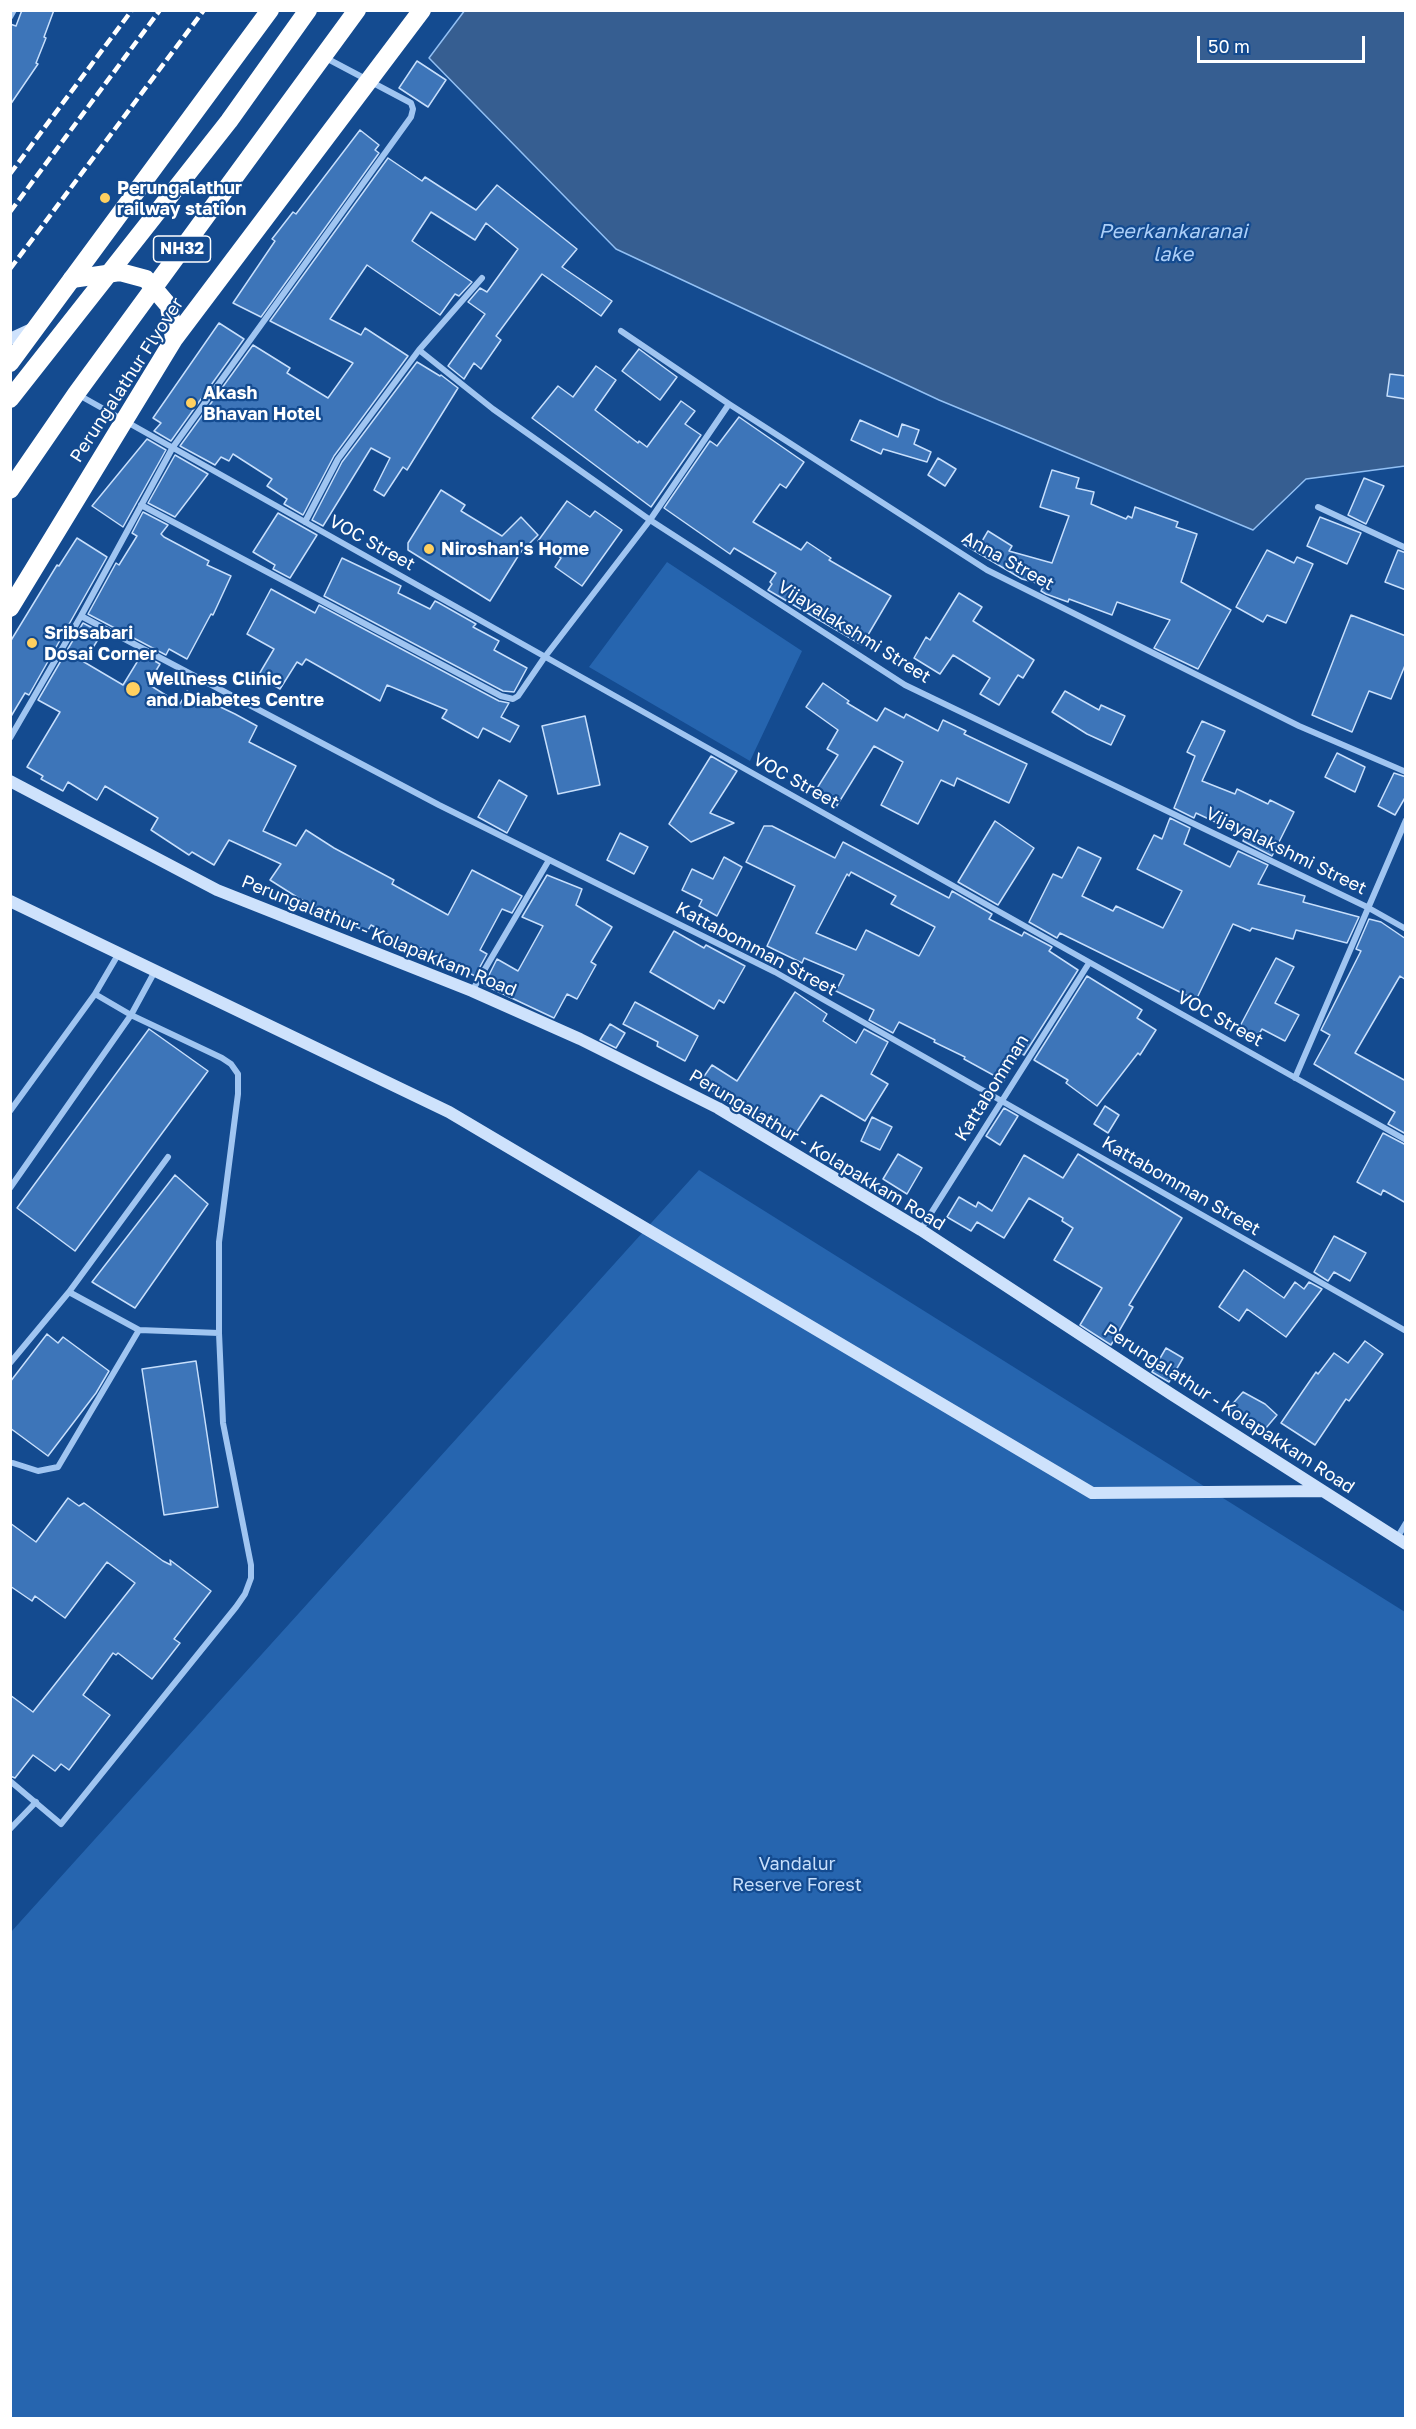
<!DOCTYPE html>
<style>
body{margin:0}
#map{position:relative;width:1416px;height:2429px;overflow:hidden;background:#144b90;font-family:"Golos Text",sans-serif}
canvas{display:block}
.frame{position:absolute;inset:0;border:12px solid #fff;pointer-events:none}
.scale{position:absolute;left:1197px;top:36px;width:168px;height:27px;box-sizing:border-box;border:3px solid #fff;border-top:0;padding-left:8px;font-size:18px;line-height:21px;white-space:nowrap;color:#fff;-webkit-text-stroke:4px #144b90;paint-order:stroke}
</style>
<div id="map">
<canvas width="1416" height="2429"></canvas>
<div class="frame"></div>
<div class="scale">50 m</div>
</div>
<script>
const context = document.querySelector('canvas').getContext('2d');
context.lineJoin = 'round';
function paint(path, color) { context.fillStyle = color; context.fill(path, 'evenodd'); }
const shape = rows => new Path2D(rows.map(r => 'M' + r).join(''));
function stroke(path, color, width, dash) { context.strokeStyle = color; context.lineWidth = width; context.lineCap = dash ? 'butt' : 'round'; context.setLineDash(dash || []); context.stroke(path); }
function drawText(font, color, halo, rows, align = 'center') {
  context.font = font + ' "Golos Text",sans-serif'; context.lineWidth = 4.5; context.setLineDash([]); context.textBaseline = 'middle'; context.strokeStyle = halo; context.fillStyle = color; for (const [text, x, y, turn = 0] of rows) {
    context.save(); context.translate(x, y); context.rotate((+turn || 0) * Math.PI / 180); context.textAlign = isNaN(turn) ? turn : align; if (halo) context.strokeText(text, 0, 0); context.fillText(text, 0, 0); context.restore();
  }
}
const green = shape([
 [667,562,802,651,750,761,589,667],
 [699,1170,1405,1612,1405,2418,11,2418,11,1932]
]);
const water = shape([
 [465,10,1405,11,1405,466,1306,479,1253,530,939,400,616,249,429,58,465,10]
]);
const building = shape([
 [22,10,54,10,44,37,46,38,36,63,38,64,10,105,10,24,16,26,22,10],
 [417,61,446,80,428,107,399,88,417,61],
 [360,130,379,145,375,150,379,153,261,317,233,303,275,241,272,239,293,212,296,214,360,130],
 [388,158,422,181,425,177,476,210,497,185,577,249,562,267,612,301,601,316,542,274,496,336,501,340,481,369,474,363,464,379,448,366,485,314,468,302,480,288,487,292,518,249,486,223,475,240,431,212,412,241,472,282,459,296,455,294,440,315,367,265,330,319,361,335,365,328,408,356,334,456,303,515,284,504,287,499,267,486,272,479,233,454,229,461,221,457,215,465,180,446,253,345,290,368,287,373,328,398,353,363,270,321,388,158],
 [219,323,244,339,171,441,154,431,161,423,153,418,219,323],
 [639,349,677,377,660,400,622,371,639,349],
 [417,362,440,376,441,375,458,388,407,470,403,467,384,496,374,490,390,458,371,448,323,526,312,520,342,462,417,362],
 [596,366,616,380,595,410,638,443,639,441,647,447,681,401,695,411,685,424,701,435,651,507,532,418,558,386,573,397,596,366],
 [1390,374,1406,376,1406,399,1387,396,1390,374],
 [739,417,804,462,786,488,780,484,753,522,801,550,807,542,831,558,829,560,891,596,862,645,768,590,772,584,770,582,776,573,734,548,730,554,664,508,710,441,717,446,739,417],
 [860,420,898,437,902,424,919,430,914,444,931,452,927,462,883,449,881,454,851,440,860,420],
 [147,439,166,450,123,527,92,506,147,439],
 [175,455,208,474,175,517,148,503,175,455],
 [938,458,956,469,945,486,928,475,938,458],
 [1052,470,1079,478,1076,488,1094,492,1091,504,1126,519,1128,516,1132,518,1135,507,1178,522,1176,527,1197,534,1181,582,1231,610,1198,669,1154,648,1170,620,1117,602,1112,615,1069,599,1068,602,1046,594,1041,591,1044,585,1022,579,963,544,965,539,981,543,988,531,1012,546,1009,551,1052,563,1069,516,1040,507,1052,470],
 [1364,478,1384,486,1366,524,1348,515,1364,478],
 [441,490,465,505,461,511,502,536,521,517,538,535,520,553,490,601,408,550,408,543,441,490],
 [567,501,590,517,595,511,622,530,582,586,555,567,561,558,538,541,567,501],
 [143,512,168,525,161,534,164,537,209,561,207,565,231,576,213,615,211,614,187,659,169,649,166,655,88,614,116,563,119,565,137,536,132,533,143,512],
 [278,513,317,535,290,578,273,569,275,565,253,552,278,513],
 [1320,517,1361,533,1347,564,1307,546,1320,517],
 [77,538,107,557,29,695,25,693,10,718,10,642,57,565,59,566,77,538],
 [1267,550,1294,563,1297,557,1313,564,1286,623,1267,615,1263,622,1236,607,1267,550],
 [1398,550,1406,553,1406,590,1385,582,1398,550],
 [342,558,401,586,398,593,430,609,435,601,439,603,476,624,473,627,499,641,494,650,527,668,514,692,503,691,324,596,342,558],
 [271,589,315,613,319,605,499,701,509,703,501,717,519,726,510,742,483,728,478,738,442,718,447,710,387,685,380,701,306,659,302,665,297,662,280,689,258,676,274,649,247,634,271,589],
 [959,593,982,607,973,621,1034,660,1023,678,1018,675,999,705,980,694,990,678,953,655,940,674,914,658,926,637,930,640,959,593],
 [1351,615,1406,636,1406,663,1391,699,1369,691,1352,732,1312,715,1351,615],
 [83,623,102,633,84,662,123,685,142,654,160,664,148,684,180,704,187,691,235,714,257,726,249,742,296,766,263,831,296,846,306,830,334,848,394,880,392,884,448,915,472,870,522,896,512,913,502,909,480,950,487,954,475,976,421,948,419,951,371,925,367,932,300,899,270,880,281,864,229,840,214,865,192,852,189,855,151,830,158,818,105,786,97,800,68,782,63,791,41,779,43,776,27,767,60,712,38,700,83,623],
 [823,683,849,701,847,703,877,721,885,708,904,718,906,714,938,731,943,720,966,731,964,734,1027,764,1009,803,957,778,954,786,941,780,918,824,881,805,903,762,874,746,836,807,814,793,838,755,827,749,838,730,806,707,823,683],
 [1065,691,1099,710,1101,705,1125,716,1111,745,1087,734,1052,712,1065,691],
 [585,716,600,785,558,794,542,726,585,716],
 [1202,721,1225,731,1202,781,1235,794,1237,789,1268,804,1270,800,1294,812,1272,856,1243,841,1245,836,1196,813,1194,818,1174,808,1195,756,1187,752,1202,721],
 [1337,753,1365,767,1355,792,1325,777,1337,753],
 [711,756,737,771,710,813,734,823,691,842,669,824,711,756],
 [1394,773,1406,777,1406,796,1395,815,1378,806,1394,773],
 [499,780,527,796,507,833,478,817,499,780],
 [1170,818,1190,828,1184,844,1230,867,1238,851,1268,865,1258,884,1305,896,1303,902,1359,917,1347,943,1296,930,1293,939,1252,928,1250,931,1233,924,1196,1000,1060,933,1057,938,1029,922,1053,874,1062,878,1078,847,1101,858,1082,896,1113,911,1116,906,1163,928,1182,891,1137,869,1154,835,1162,839,1170,818],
 [995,821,1034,848,998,905,958,882,995,821],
 [764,826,772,826,835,858,843,842,949,898,952,891,992,914,989,919,1022,936,1024,932,1052,947,1049,951,1078,970,1024,1055,1020,1053,1004,1081,964,1059,965,1057,934,1042,935,1040,899,1022,893,1033,869,1020,874,1010,836,991,844,975,804,958,802,963,767,946,795,886,746,862,764,826],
 [851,872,896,896,891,904,935,927,919,956,866,930,856,950,816,933,847,874,849,876,851,872],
 [620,833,648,847,634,874,607,860,620,833],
 [724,857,742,867,717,916,699,906,702,900,682,890,692,869,713,879,724,857],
 [547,875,582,889,576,905,612,927,591,962,596,965,577,999,567,994,554,1018,484,985,497,959,518,971,543,926,522,917,547,875],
 [1369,919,1381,922,1406,939,1406,980,1400,976,1355,1053,1406,1081,1406,1134,1388,1124,1395,1112,1314,1064,1330,1035,1321,1030,1361,951,1356,949,1369,919],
 [674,931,704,948,706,945,745,966,724,1003,719,1000,714,1009,650,972,674,931],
 [1276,958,1294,967,1275,1003,1299,1015,1285,1041,1262,1029,1256,1039,1238,1030,1276,958],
 [1087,976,1142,1010,1137,1018,1156,1030,1140,1055,1138,1053,1097,1106,1066,1083,1068,1080,1034,1060,1087,976],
 [795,992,827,1014,823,1021,856,1043,864,1029,888,1042,871,1074,888,1084,865,1121,821,1095,794,1136,761,1115,757,1122,700,1082,712,1065,737,1081,795,992],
 [635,1002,698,1036,685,1061,657,1046,658,1042,623,1024,635,1002],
 [610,1024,625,1033,616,1048,600,1040,610,1024],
 [149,1029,208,1071,75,1251,17,1208,149,1029],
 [1105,1106,1119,1115,1108,1133,1094,1124,1105,1106],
 [1004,1108,1018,1116,1000,1145,986,1136,1004,1108],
 [872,1117,892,1127,880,1150,861,1141,872,1117],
 [1383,1133,1406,1145,1406,1203,1383,1190,1381,1195,1357,1182,1383,1133],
 [898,1154,922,1168,907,1194,883,1179,898,1154],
 [1078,1154,1182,1218,1129,1305,1133,1307,1111,1345,1080,1325,1102,1288,1054,1260,1073,1228,1062,1221,1063,1218,1029,1198,1004,1238,977,1222,971,1231,947,1217,959,1197,976,1207,978,1202,992,1211,1024,1155,1063,1178,1078,1154],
 [175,1175,208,1204,135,1308,92,1282,175,1175],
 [1334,1236,1366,1253,1350,1281,1334,1272,1328,1281,1314,1272,1334,1236],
 [1244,1270,1284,1298,1295,1282,1304,1289,1309,1282,1322,1289,1286,1337,1247,1309,1239,1321,1219,1307,1244,1270],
 [47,1334,58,1343,63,1337,109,1371,96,1393,48,1456,10,1428,10,1382,47,1334],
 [1365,1341,1383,1354,1349,1401,1346,1399,1315,1445,1281,1423,1316,1372,1318,1374,1334,1353,1348,1363,1365,1341],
 [1166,1348,1183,1358,1169,1382,1152,1372,1166,1348],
 [196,1361,218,1507,164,1515,142,1369,196,1361],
 [1243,1392,1265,1404,1277,1415,1260,1435,1229,1408,1243,1392],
 [68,1498,79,1506,84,1503,163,1561,171,1565,170,1560,211,1591,174,1639,180,1643,152,1679,118,1653,116,1655,113,1653,83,1695,110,1715,69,1770,61,1764,55,1771,33,1755,15,1778,10,1776,10,1695,33,1712,135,1583,107,1562,65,1618,35,1596,32,1601,10,1586,10,1523,36,1542,68,1498]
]);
const street = shape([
 [10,17,14,10],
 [621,331,729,404,987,570,1299,726,1406,772],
 [419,350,493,409,650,520,905,685,1367,907,1406,929],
 [77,394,1406,1140],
 [141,505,501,696,513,699,518,696,544,658,650,520,729,404],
 [1318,507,1406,548],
 [305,522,338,459,419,350,482,278],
 [81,616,439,805,775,972,1406,1331],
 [10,738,81,616,173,447,411,117,413,109,411,103,326,58],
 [472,991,549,860],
 [1295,1078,1406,820],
 [10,1111,95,994,119,953],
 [168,1157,69,1292,139,1330,219,1333],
 [10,1188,131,1015,155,971],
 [921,1229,1089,963],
 [10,1363,69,1292],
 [13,1463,38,1471,58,1467,139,1330],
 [1397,1538,1406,1523],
 [10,1781,61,1824,236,1607,245,1594,251,1578,251,1565,223,1423,219,1333,219,1242,238,1094,238,1074,231,1064,222,1058,131,1015,95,994],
 [10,1829,36,1802]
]);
const secondary = shape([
 [10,339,34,328],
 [10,781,217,890,472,991,580,1039,718,1108,921,1230,1171,1394,1406,1544],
 [10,901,449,1112,1092,1493,1322,1491]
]);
const highway = shape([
 [10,363,270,10],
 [10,399,229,121,308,10],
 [10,490,76,394,357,10]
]);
const rail = shape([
 [10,174,132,10],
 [10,212,160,10],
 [10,269,204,10]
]);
const highwayBridge = shape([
 [72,279,120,272,146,279,169,306,174,339],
 [10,608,174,339,422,10]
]);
const markers = [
 [105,198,6,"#ffd060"],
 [191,403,6,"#ffd060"],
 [429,549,6,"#ffd060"],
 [32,643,6,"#ffd060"],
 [133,689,8,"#ffd060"]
];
const shields = [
 [182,249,57]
];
const shieldNames = [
 ["NH32",182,249]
];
const poiNames = [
 ["Perungalathur",117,188],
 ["railway station",117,209],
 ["Akash",203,393],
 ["Bhavan Hotel",203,414],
 ["Niroshan's Home",441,549],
 ["Sribsabari",44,633],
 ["Dosai Corner",44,654],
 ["Wellness Clinic",146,679],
 ["and Diabetes Centre",146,700]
];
const streetNames = [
 ["Perungalathur Flyover",127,380,-57],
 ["VOC Street",372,543,29],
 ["Anna Street",1008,561,29],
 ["Vijayalakshmi Street",854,632,32],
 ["VOC Street",796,781,29],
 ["Vijayalakshmi Street",1286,851,26],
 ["Perungalathur - Kolapakkam Road",379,936,22],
 ["Kattabomman Street",756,949,28],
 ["VOC Street",1220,1019,29],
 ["Kattabomman",992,1088,-58],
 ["Perungalathur - Kolapakkam Road",817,1150,31],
 ["Kattabomman Street",1181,1186,30],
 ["Perungalathur - Kolapakkam Road",1229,1409,33]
];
const parkNames = [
 ["Vandalur",797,1864],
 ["Reserve Forest",797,1885]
];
const waterNames = [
 ["Peerkankaranai",1173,232],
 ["lake",1173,255]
];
paint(green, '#2665af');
paint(water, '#365e91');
stroke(water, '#92c0f4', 1.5);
paint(building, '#3d75b9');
stroke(building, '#c7dffc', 1.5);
stroke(street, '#a0c5f1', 6);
stroke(secondary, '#cee2fc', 12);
stroke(highway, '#fff', 18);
stroke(rail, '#fff', 4.5, [10, 4.5]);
stroke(highwayBridge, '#fff', 18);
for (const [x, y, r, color] of markers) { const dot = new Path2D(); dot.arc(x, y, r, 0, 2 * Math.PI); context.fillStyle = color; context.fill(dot); stroke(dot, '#144b90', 2); }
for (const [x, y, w] of shields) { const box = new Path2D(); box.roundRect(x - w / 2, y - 13, w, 26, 4.5); context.fillStyle = '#144b90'; context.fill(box); stroke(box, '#fff', 1.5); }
drawText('bold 16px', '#fff', null, shieldNames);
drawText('bold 18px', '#fff', '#144b90', poiNames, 'left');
drawText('18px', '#fff', '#144b90', streetNames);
drawText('18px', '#c7dffc', '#144b90', parkNames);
drawText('italic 20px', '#accff8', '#144b90', waterNames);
</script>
